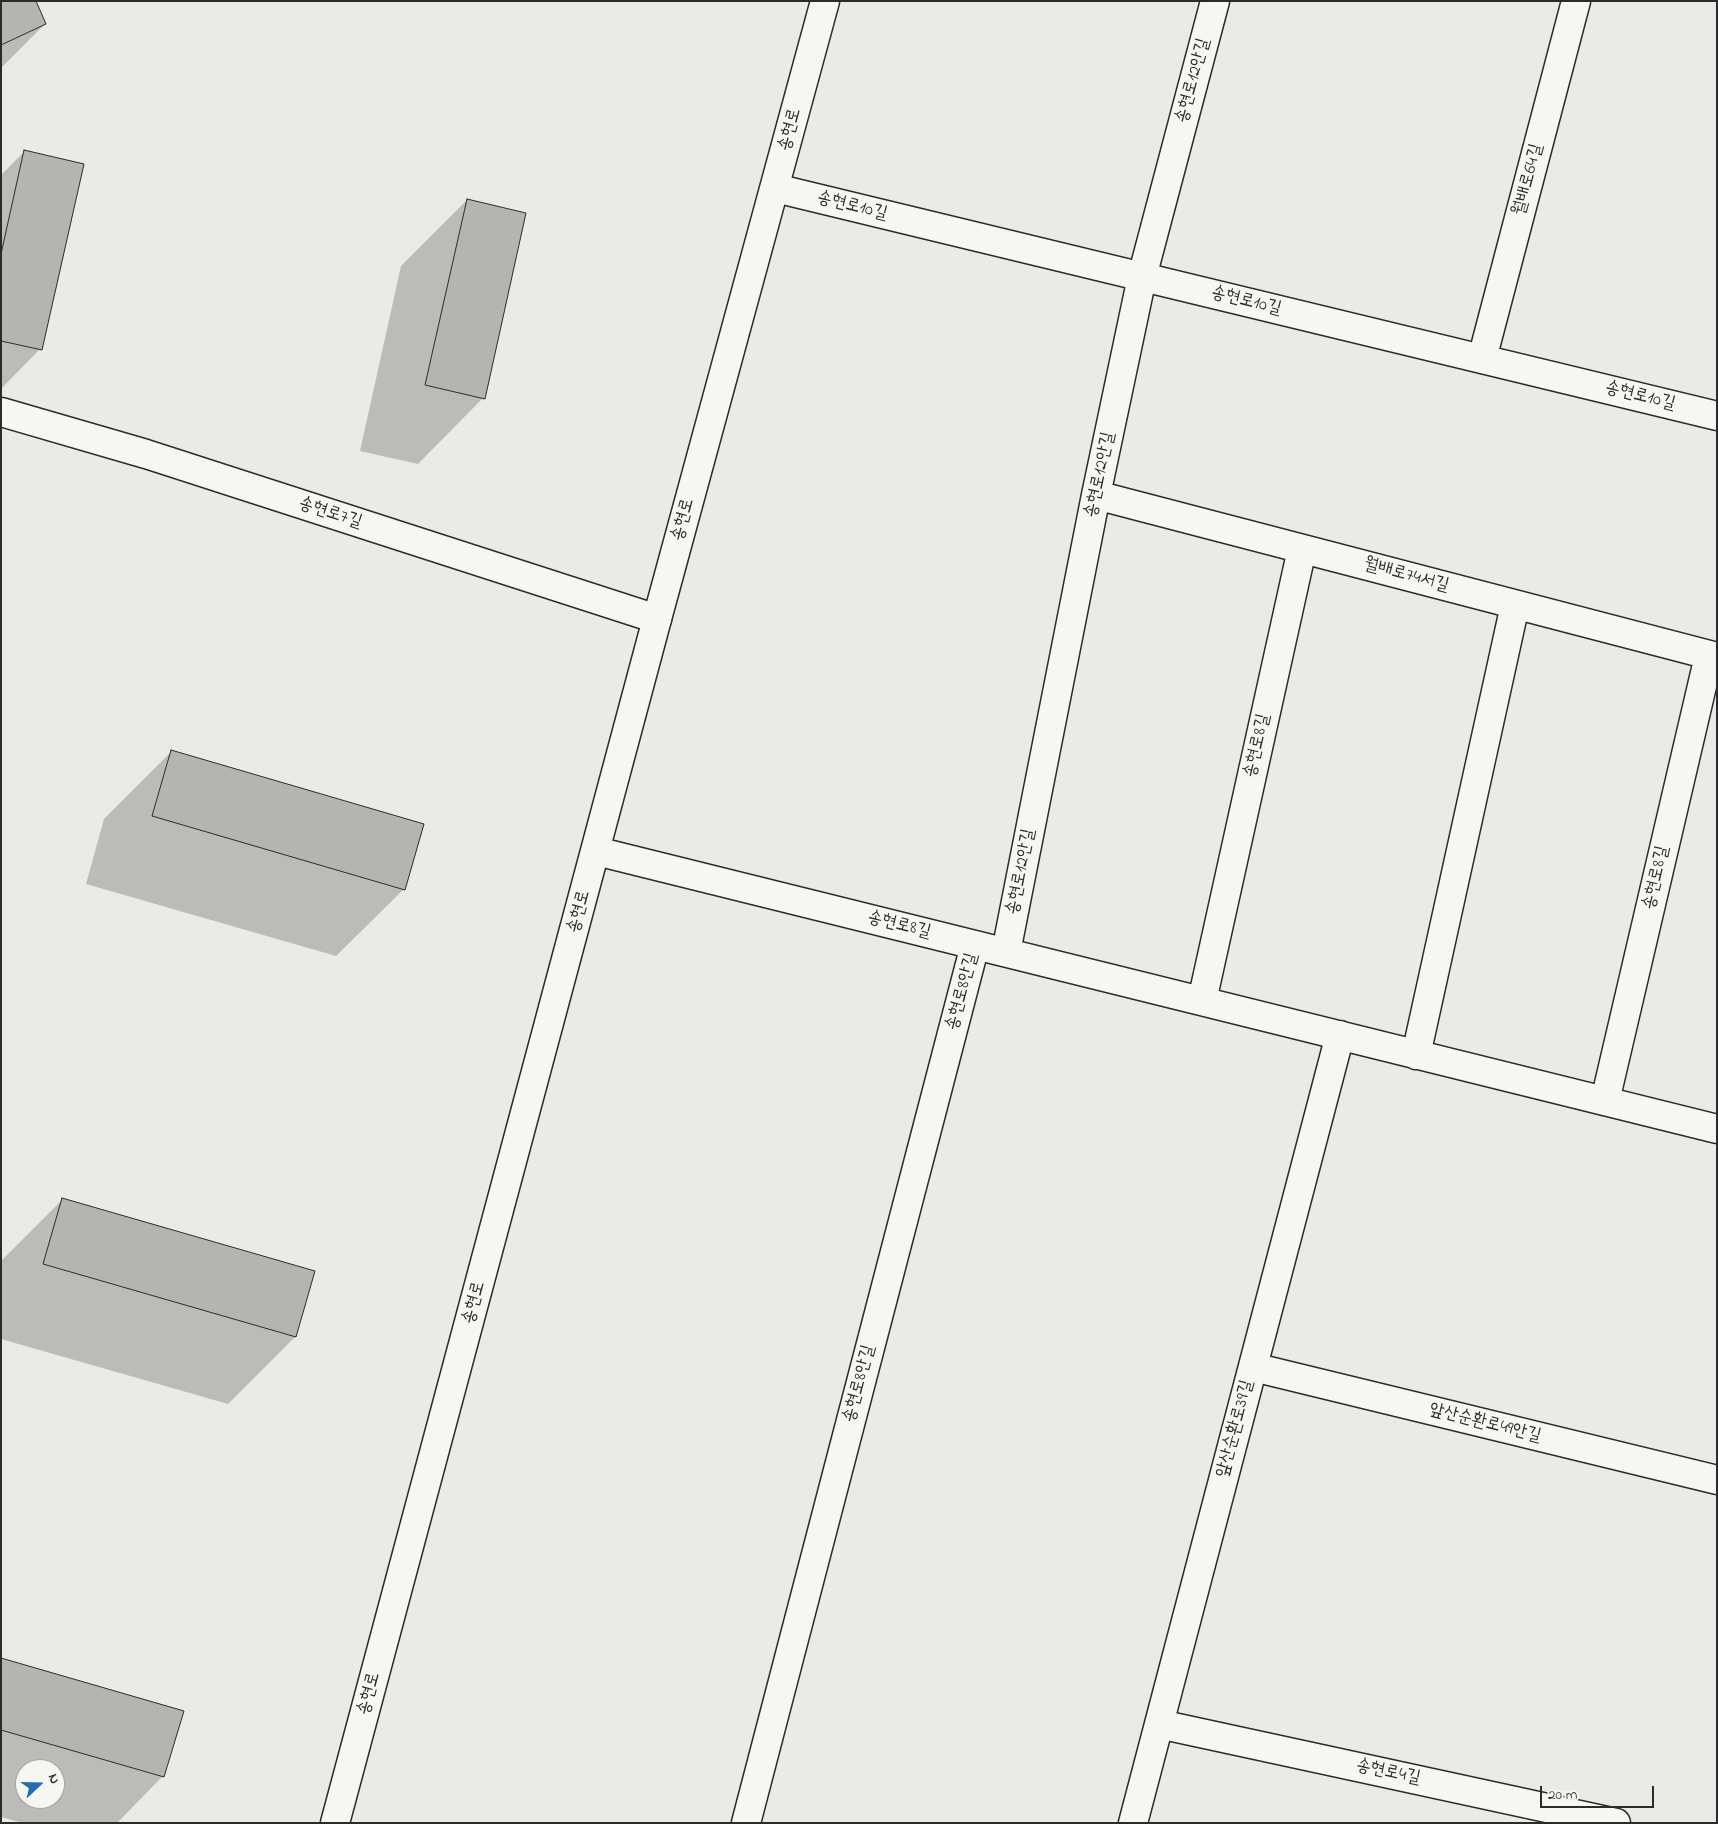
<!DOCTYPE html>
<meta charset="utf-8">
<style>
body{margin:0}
#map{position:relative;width:1718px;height:1824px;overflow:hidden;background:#eaeae6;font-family:"Indie Flower",sans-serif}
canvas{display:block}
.frame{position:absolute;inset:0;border:2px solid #2b2b2b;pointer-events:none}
.north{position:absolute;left:15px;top:1759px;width:50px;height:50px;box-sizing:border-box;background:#f6f6f2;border:1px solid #a5a5a2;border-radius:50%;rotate:69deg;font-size:14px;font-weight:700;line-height:20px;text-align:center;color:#2b2b2b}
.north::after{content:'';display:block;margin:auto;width:18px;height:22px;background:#1f6fb2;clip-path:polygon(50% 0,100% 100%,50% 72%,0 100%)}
.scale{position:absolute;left:1540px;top:1786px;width:114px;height:22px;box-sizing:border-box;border:2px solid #2b2b2b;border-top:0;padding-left:6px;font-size:15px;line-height:18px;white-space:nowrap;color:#2b2b2b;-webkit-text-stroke:4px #f6f6f2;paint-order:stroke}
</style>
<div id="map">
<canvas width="1718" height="1824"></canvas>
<div class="frame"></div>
<div class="north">N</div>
<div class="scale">20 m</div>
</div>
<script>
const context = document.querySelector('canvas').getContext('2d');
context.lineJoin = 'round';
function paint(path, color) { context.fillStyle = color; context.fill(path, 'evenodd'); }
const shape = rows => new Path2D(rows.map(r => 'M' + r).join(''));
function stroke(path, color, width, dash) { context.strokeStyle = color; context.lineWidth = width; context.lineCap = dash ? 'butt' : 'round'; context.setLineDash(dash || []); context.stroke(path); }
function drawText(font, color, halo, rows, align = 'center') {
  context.font = font + ' "Indie Flower","Poor Story",sans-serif'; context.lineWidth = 5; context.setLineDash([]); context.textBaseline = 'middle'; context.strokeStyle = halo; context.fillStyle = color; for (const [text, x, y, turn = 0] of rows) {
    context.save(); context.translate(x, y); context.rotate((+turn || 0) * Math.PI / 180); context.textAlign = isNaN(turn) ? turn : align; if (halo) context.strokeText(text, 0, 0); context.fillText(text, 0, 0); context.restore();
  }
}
const shadow = shape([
 [1,1,45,24,1,68],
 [25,151,40,349,1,389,1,175],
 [467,200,483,398,418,464,360,451,401,266],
 [171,752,404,889,336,956,86,884,104,819],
 [62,1200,313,1272,295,1337,228,1404,1,1339,1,1261],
 [1,1659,163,1776,117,1823,23,1823,1,1817],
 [25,1769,55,1769,55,1799,25,1799]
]);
const building = shape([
 [1,1,36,1,46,24,1,45,1,1],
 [24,150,84,164,42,350,1,341,1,254,24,150],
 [467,199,526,213,485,399,425,385,467,199],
 [171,750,424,824,405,890,152,816,171,750],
 [62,1198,315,1271,296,1337,43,1264,62,1198],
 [1,1658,184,1711,164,1777,1,1730,1,1658]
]);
const minor = shape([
 [775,188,1717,416],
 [1482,359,1576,1],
 [1,412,146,454,657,619],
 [1096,495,1717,657],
 [596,851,1717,1129],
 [1006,952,1096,495,1142,277,1215,1],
 [1202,1001,1302,549],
 [1416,1055,1515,605],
 [1605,1101,1709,656],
 [1253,1367,1717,1480],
 [1159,1724,1616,1823],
 [746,1823,975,945],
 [1133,1823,1340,1035]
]);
const secondary = shape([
 [335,1823,657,619,825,1]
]);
const streetNames = [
 ["송현로12안길",1194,81,-75],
 ["송현로",791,130,-75],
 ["월배로64길",1529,180,-75],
 ["송현로10길",852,207,14],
 ["송현로10길",1246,302,14],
 ["송현로10길",1640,397,14],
 ["송현로12안길",1101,475,-78],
 ["송현로7길",330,514,18],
 ["송현로",684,520,-75],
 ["월배로74서길",1406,576,15],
 ["송현로8길",1258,746,-77],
 ["송현로12안길",1022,872,-79],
 ["송현로8길",1657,878,-77],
 ["송현로",580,912,-75],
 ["송현로8길",899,926,14],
 ["송현로8안길",963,992,-75],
 ["송현로",475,1303,-75],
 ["송현로8안길",860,1384,-75],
 ["앞산순환로49안길",1485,1424,14],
 ["앞산순환로39길",1236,1429,-75],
 ["송현로",370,1694,-75],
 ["송현로4길",1388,1773,12]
];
paint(shadow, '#0003');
paint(building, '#b4b4b1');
stroke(building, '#2b2b2b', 1);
stroke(minor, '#2b2b2b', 31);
stroke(secondary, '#2b2b2b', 31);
stroke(minor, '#f6f6f2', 28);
stroke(secondary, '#f6f6f2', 28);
drawText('18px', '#2b2b2b', '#f6f6f2', streetNames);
</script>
